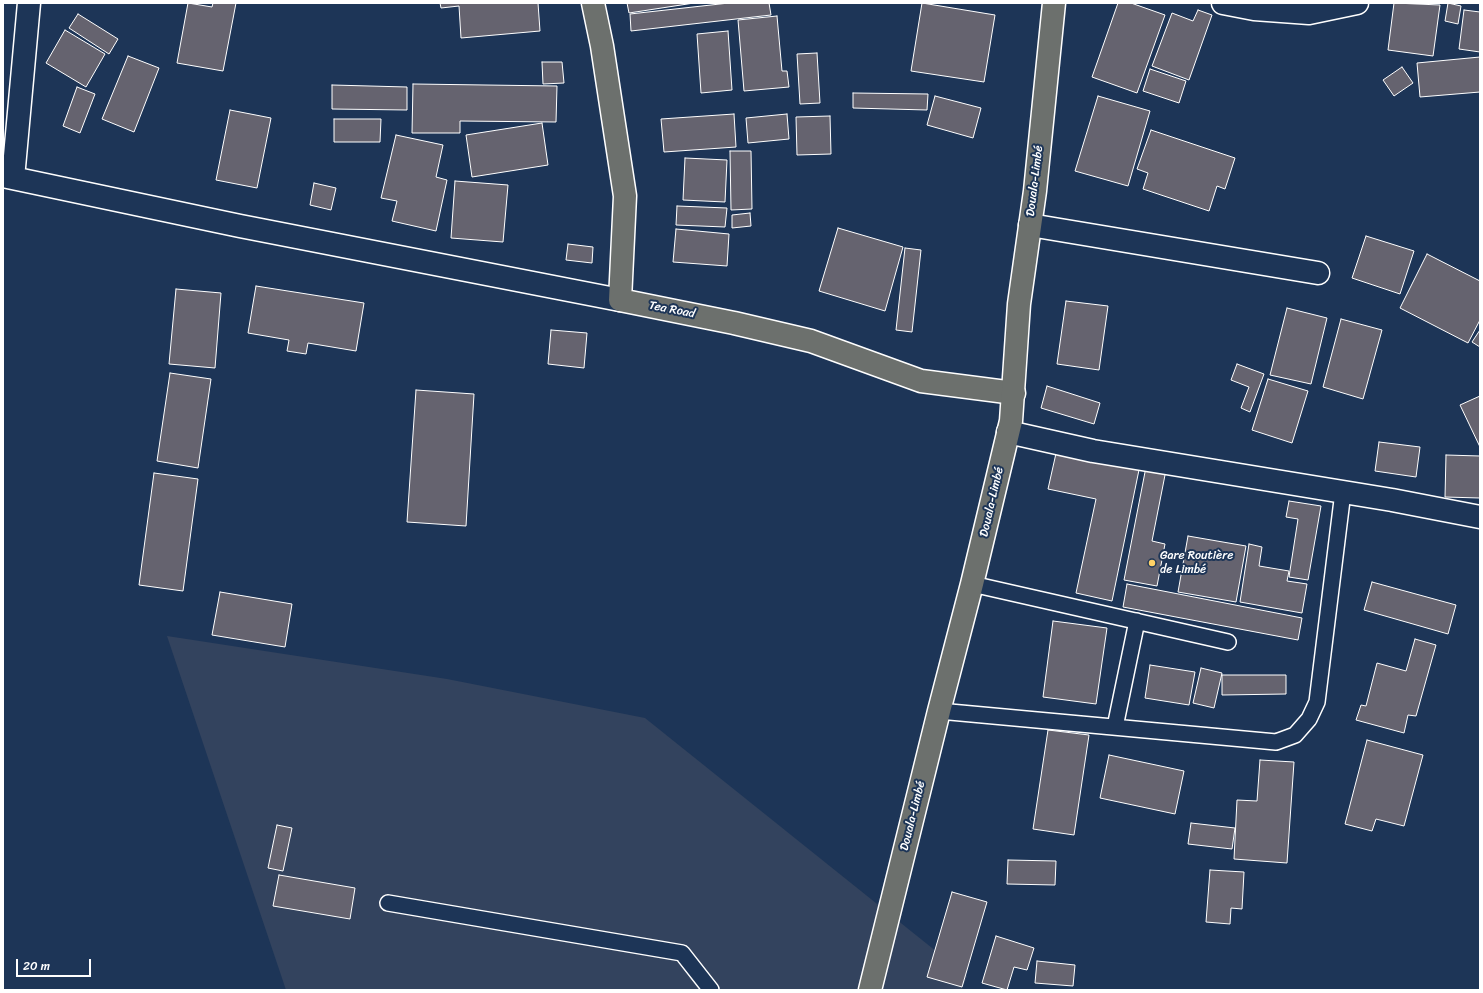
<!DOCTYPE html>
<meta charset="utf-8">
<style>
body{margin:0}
#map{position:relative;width:1483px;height:993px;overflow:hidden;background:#1d3557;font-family:Sriracha,sans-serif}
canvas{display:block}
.frame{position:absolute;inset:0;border:4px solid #fff;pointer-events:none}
.scale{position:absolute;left:16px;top:959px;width:75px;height:18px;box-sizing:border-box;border:2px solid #fff;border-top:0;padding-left:5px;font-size:12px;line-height:14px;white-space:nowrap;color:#fff;-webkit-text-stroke:3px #1d3557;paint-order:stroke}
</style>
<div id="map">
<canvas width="1483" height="993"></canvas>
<div class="frame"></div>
<div class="scale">20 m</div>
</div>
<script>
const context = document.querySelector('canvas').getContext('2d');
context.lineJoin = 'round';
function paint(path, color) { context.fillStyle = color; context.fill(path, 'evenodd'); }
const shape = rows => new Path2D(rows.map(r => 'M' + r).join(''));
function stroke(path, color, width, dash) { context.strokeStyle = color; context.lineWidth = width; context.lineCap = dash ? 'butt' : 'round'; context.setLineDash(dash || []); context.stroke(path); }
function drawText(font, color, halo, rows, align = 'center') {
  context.font = font + ' Sriracha,sans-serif'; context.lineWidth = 4; context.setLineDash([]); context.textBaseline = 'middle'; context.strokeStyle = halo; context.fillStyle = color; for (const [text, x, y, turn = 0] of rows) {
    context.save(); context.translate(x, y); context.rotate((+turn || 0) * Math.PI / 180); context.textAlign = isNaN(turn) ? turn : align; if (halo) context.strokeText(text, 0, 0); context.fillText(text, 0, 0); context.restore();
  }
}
const built = shape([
 [167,636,447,679,645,718,967,976,962,990,286,990]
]);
const building = shape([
 [188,3,212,7,213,3,236,3,223,71,177,63,188,3],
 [440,3,538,3,540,31,461,38,459,6,441,8,440,3],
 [627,3,694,3,629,13,627,3],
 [729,3,769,3,771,15,631,31,630,14,729,3],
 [922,3,995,15,984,82,911,71,922,3],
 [1118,3,1131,3,1165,15,1137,93,1092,77,1118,3],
 [1394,3,1440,5,1433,56,1388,50,1394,3],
 [1448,3,1461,6,1458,24,1445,21,1448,3],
 [1198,10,1212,15,1189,80,1152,66,1172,13,1193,21,1198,10],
 [1464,10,1480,12,1480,52,1459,49,1464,10],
 [78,14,118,39,109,54,69,28,78,14],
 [777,16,782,71,787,71,789,87,744,91,738,20,777,16],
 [65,30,105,54,86,87,46,63,65,30],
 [728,31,732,90,701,93,697,34,728,31],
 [817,53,820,103,800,104,797,54,817,53],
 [128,56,159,68,134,132,102,119,128,56],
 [1480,57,1480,92,1420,97,1417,63,1480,57],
 [542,62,562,62,564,83,543,84,542,62],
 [1402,67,1413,83,1394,96,1383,80,1402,67],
 [1150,69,1186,81,1179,103,1143,91,1150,69],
 [413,84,557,86,556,122,460,121,460,133,412,133,413,84],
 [332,85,407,87,407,110,332,109,332,85],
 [77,87,95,94,80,133,63,126,77,87],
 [853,93,928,94,927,110,853,108,853,93],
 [935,96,981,108,973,138,927,125,935,96],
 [1098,96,1150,111,1128,186,1075,171,1098,96],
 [230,110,271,118,257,188,216,180,230,110],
 [734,114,736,147,664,152,661,119,734,114],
 [787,114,789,139,748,143,746,118,787,114],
 [830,116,831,154,797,155,796,117,830,116],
 [334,119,381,119,380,142,334,142,334,119],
 [542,123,548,165,472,177,466,135,542,123],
 [1151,130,1235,158,1225,189,1217,186,1209,211,1143,189,1148,173,1137,169,1151,130],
 [396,135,443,145,436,177,447,180,436,231,392,221,397,201,381,198,396,135],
 [730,151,751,151,752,209,731,210,730,151],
 [685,158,727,160,725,202,683,200,685,158],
 [455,181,508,185,503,242,451,238,455,181],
 [314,183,336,188,331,210,310,205,314,183],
 [677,206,727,208,725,227,676,225,677,206],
 [750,213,751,226,732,228,732,215,750,213],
 [838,228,903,247,885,311,819,291,838,228],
 [676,229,729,234,727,266,673,262,676,229],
 [1366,236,1414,251,1400,294,1352,278,1366,236],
 [568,244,593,247,592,263,566,260,568,244],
 [905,248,921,250,912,332,896,330,905,248],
 [1427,254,1480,281,1480,320,1468,343,1400,308,1427,254],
 [256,286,364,303,356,351,308,343,306,354,287,351,289,340,248,333,256,286],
 [176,289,221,293,215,368,169,364,176,289],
 [1066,301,1108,306,1099,370,1057,364,1066,301],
 [1287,308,1327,318,1311,384,1270,375,1287,308],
 [1341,319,1382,330,1363,399,1323,387,1341,319],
 [551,330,587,333,584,368,548,364,551,330],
 [1480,330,1480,347,1472,342,1480,330],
 [1237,364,1264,374,1250,412,1241,408,1249,387,1231,380,1237,364],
 [170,373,211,379,198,468,157,461,170,373],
 [1268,379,1308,391,1292,443,1252,430,1268,379],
 [1047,386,1100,403,1094,424,1041,408,1047,386],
 [416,390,474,394,466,526,407,522,416,390],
 [1480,396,1480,447,1460,405,1480,396],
 [1379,442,1420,447,1416,477,1375,471,1379,442],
 [1057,449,1140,465,1112,601,1076,593,1096,499,1048,489,1057,449],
 [1446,455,1480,456,1480,498,1445,497,1446,455],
 [1146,467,1166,470,1152,541,1165,544,1157,586,1124,580,1146,467],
 [154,473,198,479,183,591,139,585,154,473],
 [1289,501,1321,506,1308,580,1289,577,1298,519,1286,517,1289,501],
 [1188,536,1246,546,1236,602,1178,592,1188,536],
 [1249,544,1262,547,1259,566,1289,571,1287,581,1307,584,1302,613,1240,602,1249,544],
 [1372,582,1456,605,1448,634,1364,610,1372,582],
 [1127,584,1302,618,1298,640,1123,607,1127,584],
 [220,592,292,604,285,647,212,635,220,592],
 [1053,621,1107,628,1096,704,1043,697,1053,621],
 [1415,639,1436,645,1416,716,1408,715,1404,733,1356,720,1361,705,1366,706,1377,663,1406,671,1415,639],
 [1150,665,1195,672,1189,705,1145,698,1150,665],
 [1201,668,1222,673,1214,708,1193,703,1201,668],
 [1222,675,1286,675,1286,694,1222,695,1222,675],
 [1048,730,1089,735,1074,835,1033,829,1048,730],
 [1367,740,1423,755,1404,826,1376,819,1372,831,1345,824,1367,740],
 [1109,755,1184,771,1175,814,1100,798,1109,755],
 [1260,760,1294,762,1287,863,1234,859,1237,800,1257,801,1260,760],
 [1191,823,1235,828,1232,849,1188,844,1191,823],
 [277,825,292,828,283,871,268,868,277,825],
 [1008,860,1056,861,1055,885,1007,884,1008,860],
 [1210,870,1244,872,1242,909,1231,908,1230,924,1206,922,1210,870],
 [279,875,355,888,350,919,273,906,279,875],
 [952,892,987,902,962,987,927,977,952,892],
 [996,936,1034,948,1027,970,1014,967,1007,990,982,983,996,936],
 [1037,961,1075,965,1073,986,1035,983,1037,961]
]);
const lane = shape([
 [972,584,1228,642],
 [939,711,1276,742,1295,735,1309,719,1317,702,1343,492],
 [1115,727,1137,621],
 [388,903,682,953,711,990]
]);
const street = shape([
 [1223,3,1254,9,1309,13,1357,3],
 [3,176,240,226,620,300],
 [13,178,29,3],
 [1030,225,1318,273],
 [1008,432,1093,451,1392,500,1480,517]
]);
const primary = shape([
 [593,3,602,46,625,196,620,300,734,323,811,341,921,381,1014,393]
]);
const highway = shape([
 [870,990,939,711,972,584,1011,421,1019,304,1035,191,1054,3]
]);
const markers = [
 [1152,563,4,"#ffd166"]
];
const streetNames = [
 ["Douala-Limbé",1035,181,-83],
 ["Tea Road",672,310,11],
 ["Douala-Limbé",992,502,-77],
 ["Douala-Limbé",913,816,-76]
];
const poiNames = [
 ["Gare Routière",1160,556],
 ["de Limbé",1160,570]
];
paint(built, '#33435e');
paint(building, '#65636f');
stroke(building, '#fff', 1);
stroke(lane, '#fff', 18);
stroke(street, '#fff', 25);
stroke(primary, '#fff', 25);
stroke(highway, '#fff', 25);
stroke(lane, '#1d3557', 15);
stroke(street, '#1d3557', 22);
stroke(primary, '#6c706d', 22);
stroke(highway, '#6c706d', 22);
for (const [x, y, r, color] of markers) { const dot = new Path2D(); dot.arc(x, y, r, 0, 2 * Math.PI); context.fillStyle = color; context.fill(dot); stroke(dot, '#1d3557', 1.5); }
drawText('12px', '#fff', '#1d3557', streetNames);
drawText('12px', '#fff', '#1d3557', poiNames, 'left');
</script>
